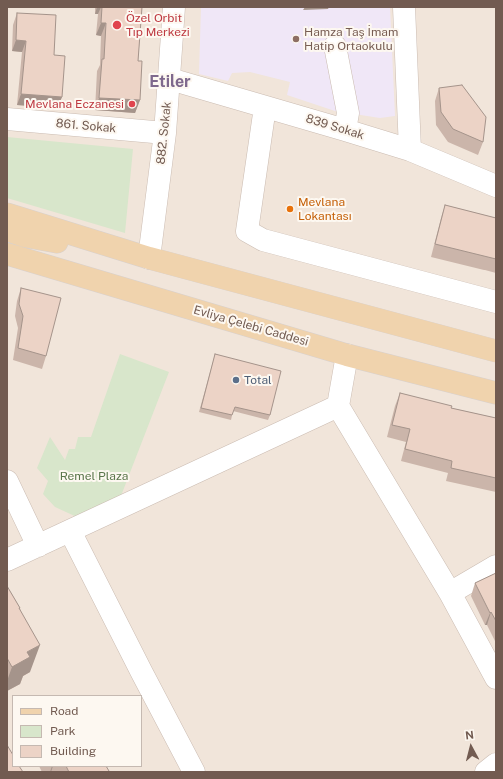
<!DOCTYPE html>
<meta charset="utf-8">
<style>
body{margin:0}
#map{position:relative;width:503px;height:779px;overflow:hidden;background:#faf3eb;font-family:"Public Sans",sans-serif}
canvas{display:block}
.frame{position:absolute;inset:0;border:8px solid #725b51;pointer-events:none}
.legend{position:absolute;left:12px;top:695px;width:130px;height:72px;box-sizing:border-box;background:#fdf8f1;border:1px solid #c5b9b1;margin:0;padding:5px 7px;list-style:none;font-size:12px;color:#725b51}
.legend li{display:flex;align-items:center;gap:8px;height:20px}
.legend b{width:20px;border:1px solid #c5b9b1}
.north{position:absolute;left:451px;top:727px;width:40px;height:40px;-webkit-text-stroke:3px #fdf8f1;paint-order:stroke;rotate:353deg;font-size:11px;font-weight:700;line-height:16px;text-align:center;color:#725b51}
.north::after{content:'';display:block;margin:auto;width:14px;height:18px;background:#725b51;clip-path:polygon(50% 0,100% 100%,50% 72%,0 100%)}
</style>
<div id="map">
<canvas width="503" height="779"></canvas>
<div class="frame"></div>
<ul class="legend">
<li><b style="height:5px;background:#f0d3ad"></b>Road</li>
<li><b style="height:11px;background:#d8e6cb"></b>Park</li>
<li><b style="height:11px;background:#ecd3c6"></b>Building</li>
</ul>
<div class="north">N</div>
</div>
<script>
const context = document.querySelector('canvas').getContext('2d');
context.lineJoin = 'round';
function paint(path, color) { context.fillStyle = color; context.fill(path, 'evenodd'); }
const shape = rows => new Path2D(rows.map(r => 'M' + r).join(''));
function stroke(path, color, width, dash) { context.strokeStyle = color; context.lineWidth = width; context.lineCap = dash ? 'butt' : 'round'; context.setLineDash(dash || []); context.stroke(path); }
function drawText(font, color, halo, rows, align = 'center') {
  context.font = font + ' "Public Sans",sans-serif'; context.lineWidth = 4; context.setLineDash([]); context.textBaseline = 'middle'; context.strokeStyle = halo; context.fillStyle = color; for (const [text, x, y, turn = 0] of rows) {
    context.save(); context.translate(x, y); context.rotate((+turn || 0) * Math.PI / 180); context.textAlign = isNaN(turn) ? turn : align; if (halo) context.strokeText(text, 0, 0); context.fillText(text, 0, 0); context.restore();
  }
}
const residential = shape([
 [7,7,496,7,496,772,7,772],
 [13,696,141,696,141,766,13,766]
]);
const education = shape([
 [201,7,390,7,395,116,380,118,335,111,287,95,290,82,250,72,232,73,228,81,199,74]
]);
const green = shape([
 [7,137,133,149,125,233,7,198],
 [120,354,169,372,119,501,79,518,55,507,43,494,48,481,37,468,50,437,65,460,69,449,75,449,78,437,91,437]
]);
const minor = shape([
 [404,7,410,150],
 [335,46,348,113,345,130],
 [170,79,345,130,410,150,496,186],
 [265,107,247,231,263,240,496,302],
 [7,119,165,133],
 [149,258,165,133,174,7],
 [347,355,338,406,450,593,496,678],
 [7,481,38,546],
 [70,531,141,671,194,772],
 [7,560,338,406],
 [450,593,496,566],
 [486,772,496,764]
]);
const major = shape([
 [7,214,149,258,496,351],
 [7,230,24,236,57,242],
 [7,254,347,355,496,393]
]);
const wall = shape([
 [95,7,142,7,138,61,140,100,135,113,95,110,97,71,100,65,101,36,96,35,98,14,95,14],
 [17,13,54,55,62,97,57,108,17,105,22,52,12,51,13,25],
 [439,88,483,142,478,155,448,142,436,125,435,101],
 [445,205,496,218,496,273,485,270,484,270,431,257,441,218],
 [21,288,46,356,42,369,13,360,18,328,15,316,17,301],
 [215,354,270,415,268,420,233,411,231,420,199,412],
 [400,393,451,408,496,418,496,492,446,481,448,473,401,461,406,442,387,437,395,406],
 [496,573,496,643,487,625,485,625,471,596,475,583],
 [7,586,20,608,30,672,23,676,20,684,7,691],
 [39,766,106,766,109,771,108,772,42,772]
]);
const shadedWall = shape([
 [97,7,101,7,98,14,95,14],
 [305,7,329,7,328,9,303,10],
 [101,23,106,23,101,36,96,35],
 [16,40,26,41,22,52,12,51],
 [21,94,62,97,57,108,17,105],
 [99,98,140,100,135,113,95,110],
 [491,612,487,625,485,625,490,613],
 [40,645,30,672,23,676,20,684,7,691,7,681,12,667,27,652],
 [52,766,53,766,51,772,50,772]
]);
const building = shape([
 [102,7,142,7,138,61,142,61,140,100,99,98,102,59,104,59,106,23,101,23,102,7],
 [17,13,56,15,54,55,65,56,62,97,21,94,26,41,16,40,17,13],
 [462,85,486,117,483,142,453,129,441,112,439,88,462,85],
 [445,205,496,218,496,259,435,244,445,205],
 [21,288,61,298,46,356,18,348,23,316,19,304,21,288],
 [215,354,281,371,270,415,235,407,232,415,201,408,215,354],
 [400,393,452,406,451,408,496,418,496,478,451,468,452,461,405,449,410,429,392,425,400,393],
 [496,573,496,621,491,612,490,613,475,583,496,573],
 [7,586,20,608,19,608,40,645,27,652,30,657,12,667,7,658,7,586],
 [7,745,13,755,13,766,19,766,23,772,7,772,7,745],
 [66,766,106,766,109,771,107,772,69,772,66,766]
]);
const markers = [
 [117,25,5,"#e0444e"],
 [296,39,4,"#8d6e63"],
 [132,104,4,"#e0444e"],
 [290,209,4,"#e8710a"],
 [236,380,4,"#5c6f8a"]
];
const healthNames = [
 ["Özel Orbit",126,18],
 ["Tıp Merkezi",126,32],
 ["Mevlana Eczanesi",124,104,"right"]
];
const educationNames = [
 ["Hamza Taş İmam",304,32],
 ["Hatip Ortaokulu",304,46]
];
const streetNames = [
 ["861. Sokak",86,126,5],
 ["839 Sokak",335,127,17],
 ["882. Sokak",164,133,-84],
 ["Evliya Çelebi Caddesi",251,326,16]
];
const foodNames = [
 ["Mevlana",298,202],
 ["Lokantası",298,216]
];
const serviceNames = [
 ["Total",244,380]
];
const parkNames = [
 ["Remel Plaza",94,476]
];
const districtNames = [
 ["Etiler",170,82]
];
paint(residential, '#f1e5da');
paint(education, '#f0e7f7');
paint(green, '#d8e6cb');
stroke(minor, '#cbbcb2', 23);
stroke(major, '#d8d1ce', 23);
stroke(minor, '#fff', 22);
stroke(major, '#f0d3ad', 22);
paint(wall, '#cbb5aa');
paint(shadedWall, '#a5948b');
paint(building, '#ecd3c6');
stroke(building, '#a5948b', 1);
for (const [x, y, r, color] of markers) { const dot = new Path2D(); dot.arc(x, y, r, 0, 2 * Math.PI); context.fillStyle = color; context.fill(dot); stroke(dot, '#fdf8f1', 1.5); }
drawText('12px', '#be3a42', '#fdf8f1', healthNames, 'left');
drawText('12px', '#785e54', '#fdf8f1', educationNames, 'left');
drawText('12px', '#725b51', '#fdf8f1', streetNames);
drawText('12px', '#c56008', '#fdf8f1', foodNames, 'left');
drawText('12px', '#4e5e75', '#fdf8f1', serviceNames, 'left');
drawText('12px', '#5a764b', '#fdf8f1', parkNames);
drawText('bold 16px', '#7f698d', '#fdf8f1', districtNames);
</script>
